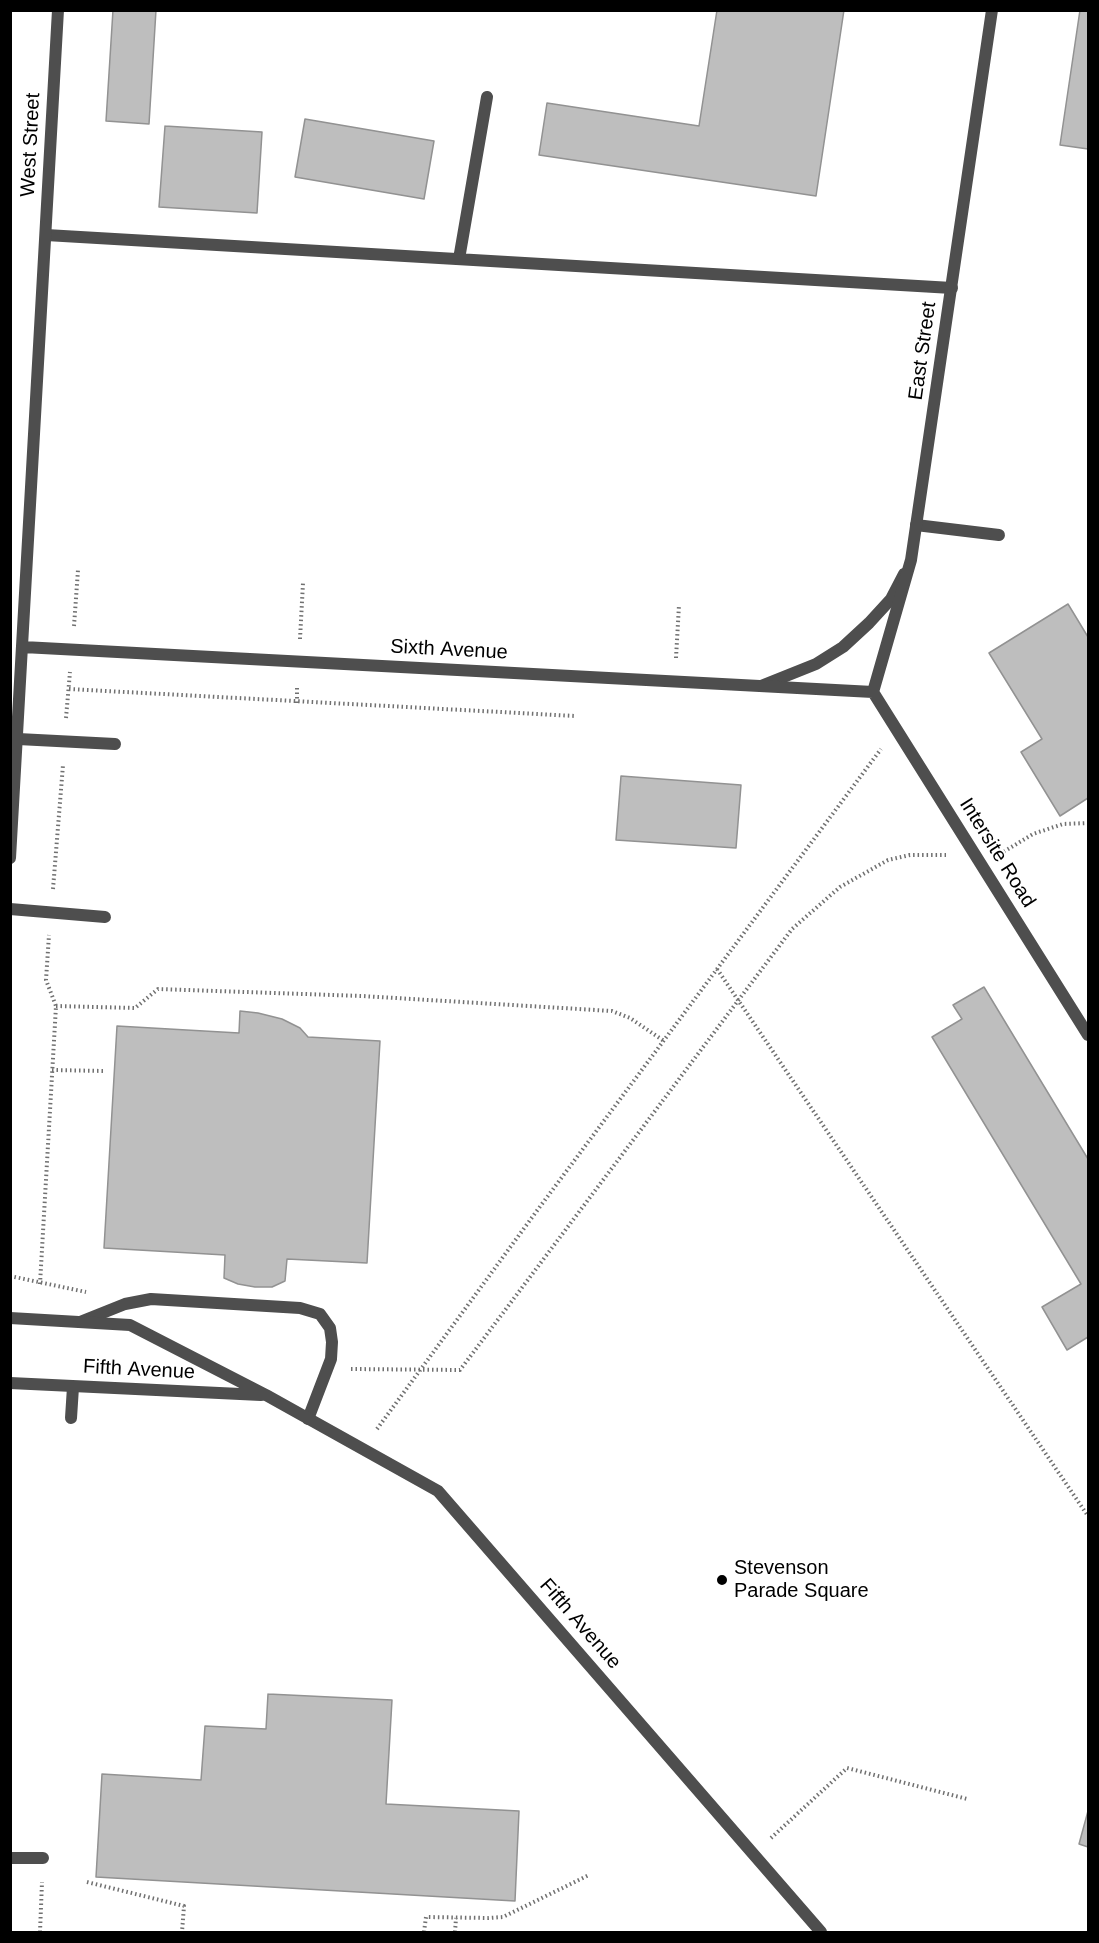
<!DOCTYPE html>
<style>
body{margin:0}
#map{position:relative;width:1099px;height:1943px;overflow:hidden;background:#fff;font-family:Arial,sans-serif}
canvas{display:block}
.frame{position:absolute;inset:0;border:12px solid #000;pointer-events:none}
</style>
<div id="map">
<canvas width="1099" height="1943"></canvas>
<div class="frame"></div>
</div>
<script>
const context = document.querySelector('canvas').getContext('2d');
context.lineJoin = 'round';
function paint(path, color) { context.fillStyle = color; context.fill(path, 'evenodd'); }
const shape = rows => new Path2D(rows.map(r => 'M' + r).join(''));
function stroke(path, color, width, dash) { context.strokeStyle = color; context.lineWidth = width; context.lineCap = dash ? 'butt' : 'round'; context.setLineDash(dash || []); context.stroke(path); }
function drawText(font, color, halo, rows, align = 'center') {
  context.font = font + ' Arial,sans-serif'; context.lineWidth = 4.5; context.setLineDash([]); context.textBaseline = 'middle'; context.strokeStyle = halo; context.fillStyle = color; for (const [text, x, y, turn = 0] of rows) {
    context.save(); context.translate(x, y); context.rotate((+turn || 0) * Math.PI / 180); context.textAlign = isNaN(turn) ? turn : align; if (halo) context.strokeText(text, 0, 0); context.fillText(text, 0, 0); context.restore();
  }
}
const building = shape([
 [113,10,156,10,149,124,106,121,113,10],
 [717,10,844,10,816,196,539,155,547,103,699,126,717,10],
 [1080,10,1088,10,1088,149,1060,145,1080,10],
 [305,119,434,141,424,199,295,177,305,119],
 [165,126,262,132,257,213,159,207,165,126],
 [1068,604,1088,637,1088,798,1060,816,1021,752,1042,739,989,653,1068,604],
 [621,776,741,785,736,848,616,840,621,776],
 [984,987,1088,1159,1088,1337,1067,1350,1042,1307,1081,1284,932,1037,962,1019,953,1005,984,987],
 [240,1011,258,1013,282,1019,300,1028,308,1037,380,1041,367,1263,287,1259,285,1281,272,1287,255,1287,238,1284,224,1278,225,1255,104,1248,117,1026,239,1033,240,1011],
 [268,1694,392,1700,386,1804,519,1811,515,1901,96,1877,102,1774,201,1780,205,1726,266,1729,268,1694],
 [1088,1811,1088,1847,1079,1844,1088,1811]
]);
const path = shape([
 [74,626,78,570],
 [300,639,303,583],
 [676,658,679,605],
 [69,689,575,716],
 [297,703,297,686],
 [66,718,70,672],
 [1000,854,1033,834,1063,824,1088,823],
 [53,889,63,765],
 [717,969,1088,1516],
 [56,1006,135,1008,158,989,362,996,612,1011,630,1018,664,1041],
 [52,1070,104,1071],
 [10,1276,86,1292],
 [40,1284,56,1006,46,980,49,935],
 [351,1369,460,1370,792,929,840,887,888,860,910,855,946,855],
 [377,1429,536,1212,881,749],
 [771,1838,847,1768,967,1799],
 [87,1882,184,1906,182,1932],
 [40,1932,42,1882],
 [424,1932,426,1917,488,1918,503,1917,589,1875],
 [455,1932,456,1918]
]);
const service = shape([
 [46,235,952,288],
 [459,259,487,97],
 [916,525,999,535],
 [761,686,816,664,843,647,869,623,891,599,904,574],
 [18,739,115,744],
 [10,909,105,917],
 [80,1322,125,1304,151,1299,300,1308,320,1314,330,1328,332,1342,331,1359,308,1419],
 [71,1418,73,1387],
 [10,1858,43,1858]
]);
const minor = shape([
 [23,647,873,692],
 [873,692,911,560,992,10],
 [873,692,1088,1035],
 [10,858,58,10],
 [10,1318,130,1325,266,1395,438,1491,821,1932],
 [10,1383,261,1395]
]);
const markers = [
 [722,1580,6,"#000"]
];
const streetNames = [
 ["West Street",31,145,-87],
 ["East Street",923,351,-82],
 ["Sixth Avenue",449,650,3],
 ["Intersite Road",997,853,58],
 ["Fifth Avenue",139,1370,3],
 ["Fifth Avenue",580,1624,49]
];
const poiNames = [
 ["Stevenson",734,1568],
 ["Parade Square",734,1591]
];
paint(building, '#bebebe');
stroke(building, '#929292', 1.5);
stroke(path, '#707070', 4, [1.5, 3]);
stroke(service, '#4e4e4e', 12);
stroke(minor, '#4e4e4e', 12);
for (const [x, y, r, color] of markers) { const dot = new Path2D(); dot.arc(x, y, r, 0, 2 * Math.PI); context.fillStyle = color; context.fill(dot); stroke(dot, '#fff', 2); }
drawText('20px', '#000', '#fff', streetNames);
drawText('20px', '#000', '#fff', poiNames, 'left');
</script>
